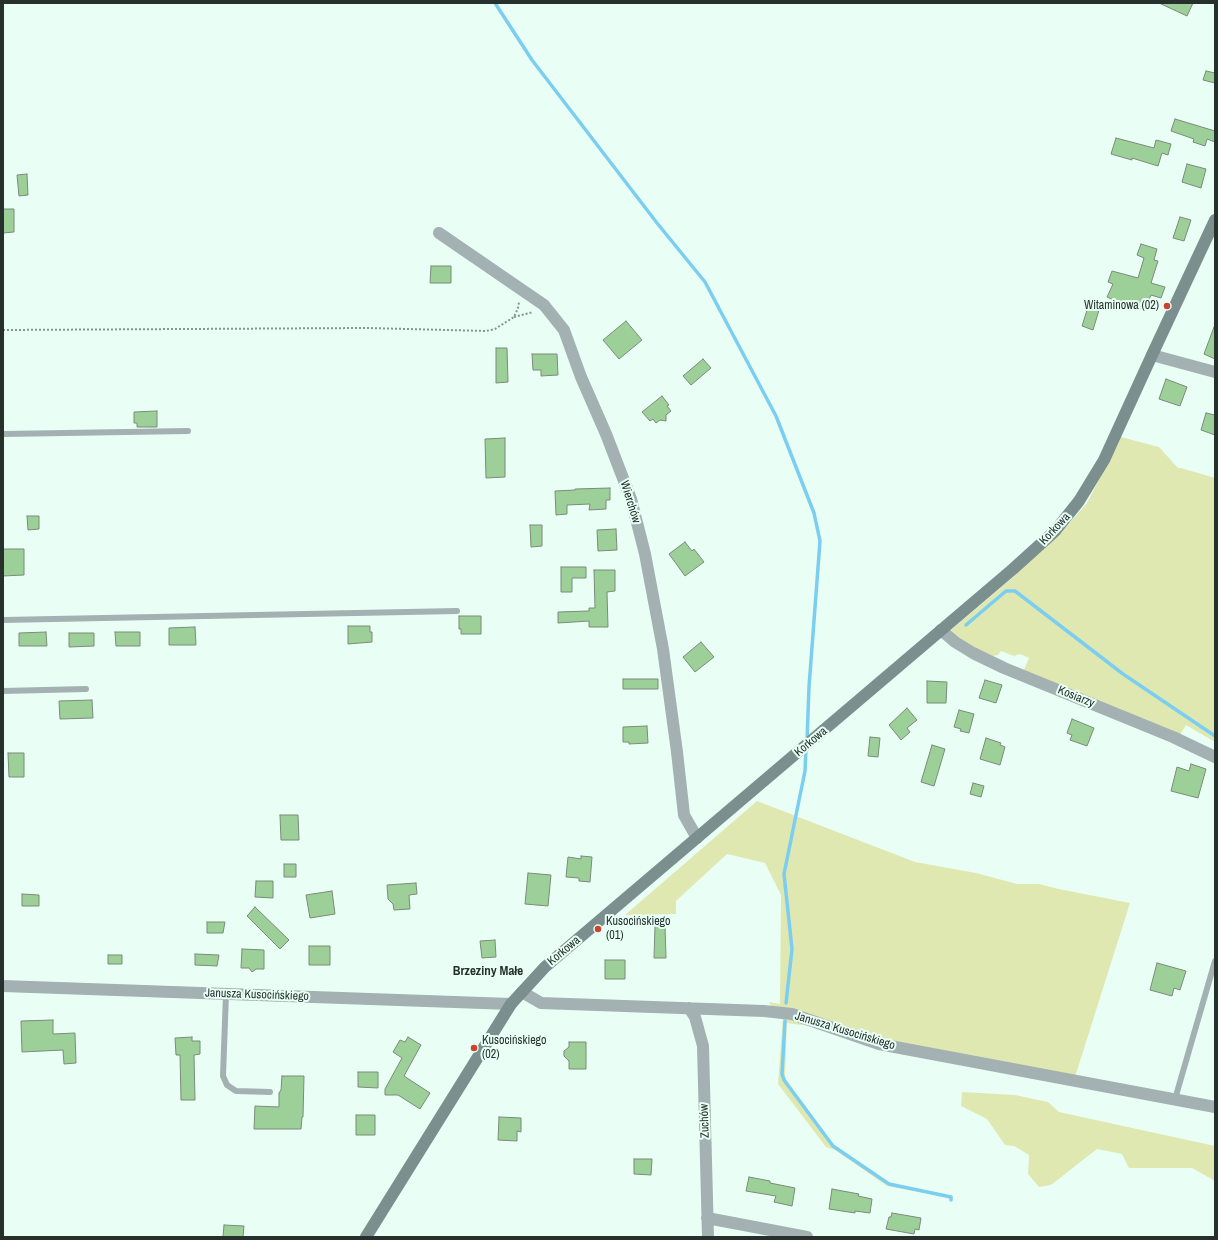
<!DOCTYPE html>
<meta charset="utf-8">
<style>
body{margin:0}
#map{position:relative;width:1218px;height:1240px;overflow:hidden;background:#e9fff6;font-family:"Archivo Narrow",sans-serif}
canvas{display:block}
.frame{position:absolute;inset:0;border:4px solid #26312d;pointer-events:none}
</style>
<div id="map">
<canvas width="1218" height="1240"></canvas>
<div class="frame"></div>
</div>
<script>
const context = document.querySelector('canvas').getContext('2d');
context.lineJoin = 'round';
function paint(path, color) { context.fillStyle = color; context.fill(path, 'evenodd'); }
const shape = rows => new Path2D(rows.map(r => 'M' + r).join(''));
function stroke(path, color, width, dash) { context.strokeStyle = color; context.lineWidth = width; context.lineCap = dash ? 'butt' : 'round'; context.setLineDash(dash || []); context.stroke(path); }
function drawText(font, color, halo, rows, align = 'center') {
  context.font = font + ' "Archivo Narrow",sans-serif'; context.lineWidth = 4; context.setLineDash([]); context.textBaseline = 'middle'; context.strokeStyle = halo; context.fillStyle = color; for (const [text, x, y, turn = 0] of rows) {
    context.save(); context.translate(x, y); context.rotate((+turn || 0) * Math.PI / 180); context.textAlign = isNaN(turn) ? turn : align; if (halo) context.strokeText(text, 0, 0); context.fillText(text, 0, 0); context.restore();
  }
}
const green = shape([
 [1121,437,1159,447,1178,468,1181,468,1215,478,1215,742,1186,725,1180,735,1023,672,1029,658,1020,654,1014,656,1001,651,998,655,993,656,958,640,951,630,1010,580,1061,533,1087,503],
 [757,801,915,862,976,873,1017,884,1039,884,1059,889,1130,903,1075,1077,897,1045,771,1006,769,1002,780,1004,781,895,765,863,727,854,676,901,676,914,625,915],
 [783,1016,817,1027,787,1023,785,1075,786,1080,834,1145,889,1183,953,1196,953,1198,887,1186,835,1150,826,1147,778,1084],
 [962,1092,1015,1095,1048,1102,1059,1112,1215,1146,1215,1181,1192,1168,1129,1168,1122,1154,1097,1149,1051,1185,1039,1187,1028,1174,1029,1155,1014,1146,1005,1145,987,1119,961,1106]
]);
const stream = shape([
 [495,3,532,60,657,223,705,282,776,416,814,513,820,541,809,687,807,741],
 [966,625,1006,591,1015,591,1123,674,1215,736],
 [786,1003,792,949,784,874,805,771,806,749],
 [785,1021,782,1074,784,1080,833,1146,889,1184,951,1197,951,1200]
]);
const building = shape([
 [1159,3,1193,3,1187,16,1159,3],
 [1206,71,1215,73,1215,83,1203,80,1206,71],
 [1175,119,1215,131,1215,142,1207,139,1205,146,1193,142,1194,139,1171,131,1175,119],
 [1116,138,1154,148,1156,140,1171,144,1168,155,1162,153,1158,166,1132,158,1132,160,1111,154,1116,138],
 [1187,164,1206,169,1201,188,1182,182,1187,164],
 [27,174,28,195,19,196,17,175,27,174],
 [3,209,14,209,14,232,3,233,3,209],
 [1180,217,1191,220,1184,241,1173,238,1180,217],
 [1141,244,1157,249,1154,260,1158,261,1151,283,1165,287,1161,298,1151,295,1144,310,1128,303,1126,306,1107,297,1113,284,1108,282,1112,271,1138,278,1144,258,1137,255,1141,244],
 [431,266,451,266,451,283,430,283,431,266],
 [1088,307,1099,310,1093,330,1082,326,1088,307],
 [626,321,642,340,619,359,603,340,626,321],
 [1214,327,1215,327,1215,359,1204,354,1214,327],
 [496,348,507,348,508,382,496,383,496,348],
 [532,354,557,354,558,375,541,376,541,370,533,370,532,354],
 [703,359,711,368,691,385,683,376,703,359],
 [1166,379,1187,387,1180,406,1159,399,1166,379],
 [662,396,669,405,667,406,671,411,666,415,666,421,660,420,656,423,653,419,650,421,642,412,662,396],
 [157,411,157,427,137,427,137,423,134,423,134,412,157,411],
 [1206,413,1215,415,1215,435,1201,430,1206,413],
 [505,438,505,477,486,478,485,439,505,438],
 [610,488,610,500,606,500,606,509,589,510,590,504,567,505,567,514,556,515,555,491,575,490,575,489,610,488],
 [27,516,39,516,39,529,28,530,27,516],
 [530,525,542,525,542,546,531,547,530,525],
 [616,529,617,550,598,551,597,530,616,529],
 [685,542,692,551,694,549,704,562,685,576,669,554,685,542],
 [3,549,24,549,24,575,3,576,3,549],
 [561,567,586,567,586,578,572,578,572,592,561,592,561,567],
 [594,570,615,570,615,591,607,592,608,627,589,627,589,621,558,623,558,612,589,611,589,608,595,608,594,570],
 [459,616,481,616,481,634,461,634,461,629,459,629,459,616],
 [348,626,370,626,370,632,372,632,372,642,348,644,348,626],
 [195,627,196,645,169,645,169,628,195,627],
 [46,632,47,646,19,646,19,633,46,632],
 [115,632,140,632,140,646,116,646,115,632],
 [69,633,94,633,94,646,69,647,69,633],
 [701,642,714,657,695,672,683,657,701,642],
 [623,679,658,679,658,689,623,689,623,679],
 [985,680,1002,685,996,703,979,698,985,680],
 [927,681,947,682,946,703,927,703,927,681],
 [92,700,93,718,60,719,59,701,92,700],
 [907,708,917,720,907,728,910,732,901,740,889,725,907,708],
 [959,710,974,714,969,733,960,731,961,729,954,727,959,710],
 [1072,719,1094,728,1087,746,1070,740,1072,735,1067,733,1072,719],
 [647,726,648,743,629,744,629,742,623,742,623,727,647,726],
 [870,737,880,738,878,757,868,756,870,737],
 [986,738,1001,743,1000,745,1005,747,1000,765,980,759,986,738],
 [932,745,945,749,934,786,921,782,932,745],
 [8,753,24,753,24,777,9,777,8,753],
 [1191,764,1206,769,1198,798,1171,791,1177,767,1189,771,1191,764],
 [973,783,984,786,981,797,970,794,973,783],
 [280,815,298,815,299,840,281,840,280,815],
 [581,856,592,857,590,882,579,881,579,878,566,877,568,857,581,859,581,856],
 [284,864,296,864,296,877,284,877,284,864],
 [528,873,551,875,548,906,525,904,528,873],
 [256,881,273,881,273,898,255,897,256,881],
 [416,883,417,894,409,895,410,909,394,910,393,904,388,899,387,885,416,883],
 [332,891,335,914,310,918,306,895,332,891],
 [22,894,39,895,39,906,22,906,22,894],
 [255,907,289,940,280,949,247,916,255,907],
 [207,922,225,922,223,933,207,933,207,922],
 [655,926,665,926,666,958,654,958,655,926],
 [495,940,496,957,482,958,480,941,495,940],
 [309,946,330,946,330,965,309,965,309,946],
 [242,949,264,950,264,969,256,969,252,972,249,968,241,968,242,949],
 [195,954,219,955,217,966,195,965,195,954],
 [108,955,122,955,122,964,108,964,108,955],
 [605,960,625,960,625,979,605,979,605,960],
 [1157,963,1186,971,1180,990,1174,988,1172,996,1150,990,1157,963],
 [53,1020,53,1034,75,1033,76,1063,64,1064,63,1050,22,1052,21,1021,53,1020],
 [192,1037,192,1041,200,1041,200,1054,194,1055,195,1100,181,1100,180,1055,176,1055,175,1038,192,1037],
 [408,1037,421,1045,404,1076,430,1093,420,1109,398,1095,385,1095,385,1089,402,1058,393,1052,400,1040,405,1042,408,1037],
 [569,1042,586,1042,586,1069,569,1069,569,1061,564,1056,564,1051,569,1047,569,1042],
 [358,1072,378,1072,378,1088,358,1087,358,1072],
 [282,1076,304,1076,303,1117,302,1117,301,1129,254,1129,255,1106,279,1107,279,1093,281,1090,282,1076],
 [356,1115,375,1115,375,1135,356,1135,356,1115],
 [499,1117,521,1118,521,1132,517,1131,517,1141,498,1140,499,1117],
 [634,1159,652,1159,651,1175,634,1174,634,1159],
 [749,1177,770,1181,770,1183,795,1188,792,1206,774,1202,776,1196,746,1191,749,1177],
 [832,1189,859,1194,858,1196,872,1199,870,1213,855,1211,855,1213,829,1209,832,1189],
 [892,1213,921,1218,919,1230,915,1229,914,1234,886,1229,889,1217,891,1217,892,1213],
 [224,1225,244,1226,243,1237,223,1237,224,1225]
]);
const path = shape([
 [514,317,533,312],
 [3,330,367,328,486,331,495,329,514,317,518,308,519,302]
]);
const lane = shape([
 [3,434,188,431],
 [3,620,457,611],
 [3,691,86,689],
 [226,994,223,1076,227,1085,236,1091,270,1092],
 [1175,1099,1215,961]
]);
const street = shape([
 [439,233,544,305,564,330,581,377,606,434,631,499,645,554,663,649,677,752,684,815,697,838],
 [1152,355,1215,372],
 [941,630,955,642,973,653,1004,668,1173,737,1215,757],
 [3,986,511,1004],
 [522,992,541,1003,764,1011,792,1014,879,1044,1215,1107],
 [689,1008,695,1017,703,1046,708,1237],
 [707,1218,807,1237]
]);
const secondary = shape([
 [366,1237,511,1004,545,967,1013,569,1055,531,1079,501,1104,460,1152,355,1215,220]
]);
const markers = [
 [1167,306,4,"#ce4231"],
 [598,929,4,"#ce4231"],
 [474,1048,4,"#ce4231"]
];
const poiNames = [
 ["Witaminowa (02)",1159,306,"right"],
 ["Kusocińskiego",606,922],
 ["(01)",606,936],
 ["Kusocińskiego",482,1041],
 ["(02)",482,1055]
];
const streetNames = [
 ["Wierchów",630,502,73],
 ["Korkowa",1055,529,-47],
 ["Kosiarzy",1076,697,22],
 ["Korkowa",811,742,-40],
 ["Korkowa",564,951,-40],
 ["Janusza Kusocińskiego",257,995,2],
 ["Janusza Kusocińskiego",845,1031,17],
 ["Zuchów",705,1121,-92]
];
const neighbourhoodNames = [
 ["Brzeziny Małe",488,972]
];
paint(green, '#e0e8b1');
stroke(stream, '#7ccef1', 3.5);
paint(building, '#9cd098');
stroke(building, '#7b8b79', 1);
stroke(path, '#84948e', 2, [2, 2]);
stroke(lane, '#a4b1b2', 6);
stroke(street, '#a4b1b2', 12);
stroke(secondary, '#7c8f8f', 12);
for (const [x, y, r, color] of markers) { const dot = new Path2D(); dot.arc(x, y, r, 0, 2 * Math.PI); context.fillStyle = color; context.fill(dot); stroke(dot, '#e9fff6', 1.5); }
drawText('12px', '#26312d', '#e9fff6', poiNames, 'left');
drawText('12px', '#26312d', '#e9fff6', streetNames);
drawText('bold 13px', '#26312d', '#e9fff6', neighbourhoodNames);
</script>
